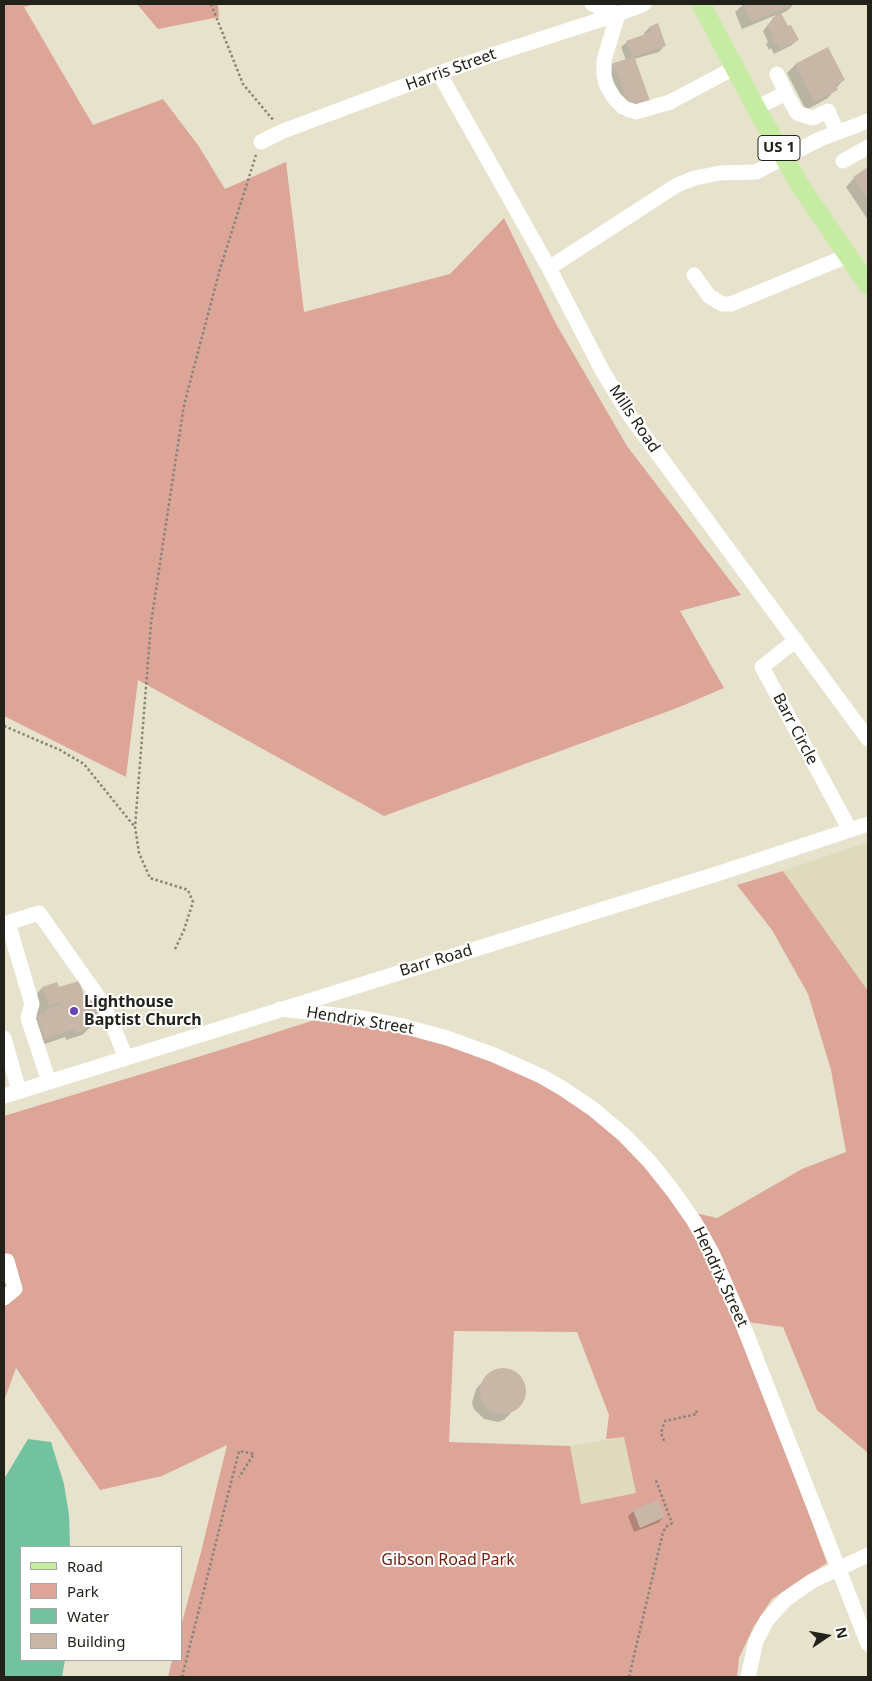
<!DOCTYPE html>
<style>
body{margin:0}
#map{position:relative;width:872px;height:1681px;overflow:hidden;background:#e6e2cc;font-family:"Noto Sans",sans-serif}
canvas{display:block}
.frame{position:absolute;inset:0;border:5px solid #23221a;pointer-events:none}
.legend{position:absolute;left:20px;top:1546px;width:162px;height:115px;box-sizing:border-box;background:#fff;border:1px solid #a7a7a3;margin:0;padding:6px 9px;list-style:none;font-size:15px;color:#23221a}
.legend li{display:flex;align-items:center;gap:10px;height:25px}
.legend b{width:25px;border:1px solid #a7a7a3}
.north{position:absolute;left:802px;top:1611px;width:50px;height:50px;-webkit-text-stroke:4px #fff;paint-order:stroke;rotate:78deg;font-size:14px;font-weight:700;line-height:20px;text-align:center;color:#23221a}
.north::after{content:'';display:block;margin:auto;width:18px;height:22px;background:#23221a;clip-path:polygon(50% 0,100% 100%,50% 72%,0 100%)}
</style>
<div id="map">
<canvas width="872" height="1681"></canvas>
<div class="frame"></div>
<ul class="legend">
<li><b style="height:6px;background:#c6eca3"></b>Road</li>
<li><b style="height:14px;background:#dda598"></b>Park</li>
<li><b style="height:14px;background:#72c19f"></b>Water</li>
<li><b style="height:14px;background:#c8b7a7"></b>Building</li>
</ul>
<div class="north">N</div>
</div>
<script>
const context = document.querySelector('canvas').getContext('2d');
context.lineJoin = 'round';
function paint(path, color) { context.fillStyle = color; context.fill(path, 'evenodd'); }
const shape = rows => new Path2D(rows.map(r => 'M' + r).join(''));
function stroke(path, color, width, dash) { context.strokeStyle = color; context.lineWidth = width; context.lineCap = dash ? 'butt' : 'round'; context.setLineDash(dash || []); context.stroke(path); }
function drawText(font, color, halo, rows, align = 'center') {
  context.font = font + ' "Noto Sans",sans-serif'; context.lineWidth = 4; context.setLineDash([]); context.textBaseline = 'middle'; context.strokeStyle = halo; context.fillStyle = color; for (const [text, x, y, turn = 0] of rows) {
    context.save(); context.translate(x, y); context.rotate((+turn || 0) * Math.PI / 180); context.textAlign = isNaN(turn) ? turn : align; if (halo) context.strokeText(text, 0, 0); context.fillText(text, 0, 0); context.restore();
  }
}
const built = shape([
 [868,842,868,991,783,871],
 [624,1437,636,1493,581,1504,570,1446]
]);
const green = shape([
 [4,4,35,4,24,7,93,125,163,99,198,145,225,189,286,162,304,312,450,274,504,218,555,322,627,446,741,595,680,611,724,688,677,708,384,816,138,680,126,777,4,716],
 [137,4,218,4,219,17,158,29],
 [783,871,868,991,868,1453,817,1410,783,1327,747,1322,763,1389,827,1563,772,1599,754,1626,739,1658,737,1677,168,1677,172,1660,181,1660,181,1626,201,1552,227,1445,162,1476,100,1490,16,1368,4,1401,4,1116,227,1048,330,1015,447,1038,593,1109,687,1211,717,1218,802,1169,846,1152,831,1070,808,994,772,930,737,885],
 [454,1331,577,1332,609,1415,606,1439,624,1437,636,1493,581,1504,570,1446,449,1442]
]);
const water = shape([
 [28,1439,51,1442,64,1484,69,1515,70,1547,21,1547,21,1660,65,1660,62,1677,4,1677,4,1479]
]);
const shadow = shape([
 [744,4,794,4,787,11,780,14,787,28,797,40,792,45,774,54,771,48,769,50,766,44,768,42,763,31,776,15,742,29,735,12],
 [657,25,664,46,659,52,634,59,640,110,621,116,608,76,600,75,626,60,621,47,627,42,645,36,644,33,649,28],
 [827,48,843,80,828,98,806,110,787,73,795,65],
 [868,169,868,220,846,187,854,178],
 [56,983,58,990,84,1000,102,1016,82,1035,66,1040,65,1037,36,1047,29,1025,37,1017,31,1000,42,988],
 [503,1369,511,1370,522,1380,525,1386,523,1400,504,1420,498,1422,484,1419,474,1409,472,1403,476,1389,489,1374,496,1370],
 [634,1511,664,1517,658,1523,634,1532,628,1516]
]);
const building = shape([
 [744,4,795,4,751,22],
 [781,13,788,26,791,25,799,40,780,49,777,44,775,45,771,37,773,36,767,25,774,21,772,18],
 [658,23,666,46,634,56,650,101,630,108,616,69,610,71,608,65,632,57,626,41,651,32,649,27],
 [828,47,845,80,836,85,838,90,814,102,795,64],
 [868,167,868,199,853,177],
 [79,981,85,998,86,998,88,1001,98,998,104,1017,90,1021,92,1027,75,1033,74,1029,45,1039,37,1016,46,1013,45,1010,63,1003,62,1001,49,1006,42,987,57,982,59,987],
 '480 1391a23 23 0 1 1 46 0a23 23 0 1 1-46 0Z',
 [658,1500,665,1517,640,1528,633,1510]
]);
const path = shape([
 [211,4,243,84,274,121],
 [4,726,60,750,84,764,134,826],
 [175,949,184,930,193,902,188,890,150,878,139,853,135,827,151,623,184,405,220,269,256,155],
 [664,1441,661,1433,665,1421,697,1414,696,1410],
 [182,1677,239,1451,254,1454,239,1477],
 [629,1677,663,1532,666,1527,672,1523,655,1478]
]);
const minor = shape([
 [592,4,618,14,604,60,604,76,607,86,614,98,624,108,636,112,670,102,734,68],
 [439,73,549,268,603,372,630,416,868,739],
 [777,74,786,93],
 [756,108,786,93,797,113,813,118,828,111,837,132],
 [261,142,283,131,439,73,516,47,618,14,644,4],
 [843,161,868,147],
 [549,268,677,185,695,178,720,173,756,172,820,139,868,121],
 [694,275,709,296,722,304,731,304,847,256],
 [796,640,762,667,850,830],
 [8,923,32,1004,28,1018,49,1082],
 [4,924,39,913,99,998,113,1026,126,1058],
 [280,1009,363,1018,399,1025,447,1038,494,1055,541,1076,562,1088,593,1109,624,1135,650,1162,673,1191,694,1221,712,1253,743,1325,868,1644],
 [4,1038,19,1091],
 [4,1096,726,871,868,824],
 [4,1262,7,1261,15,1289,4,1298],
 [748,1677,756,1641,767,1620,786,1599,812,1581,868,1555]
]);
const major = shape([
 [701,4,756,108,801,187,868,285]
]);
const markers = [
 [74,1011,5,"#6841b9"]
];
const shields = [
 [779,148,42]
];
const shieldNames = [
 ["US 1",779,148]
];
const streetNames = [
 ["Harris Street",451,70,-20],
 ["Mills Road",634,419,56],
 ["Barr Circle",795,729,62],
 ["Barr Road",436,961,-17],
 ["Hendrix Street",360,1021,9],
 ["Hendrix Street",720,1277,65]
];
const poiNames = [
 ["Lighthouse",84,1002],
 ["Baptist Church",84,1020]
];
const parkNames = [
 ["Gibson Road Park",448,1560]
];
paint(built, '#dfdabc');
paint(green, '#dda598');
paint(water, '#72c19f');
paint(shadow, '#0003');
paint(building, '#c8b7a7');
stroke(path, '#888576', 2.5, [2.5, 2.5]);
stroke(minor, '#fff', 15);
stroke(major, '#c6eca3', 19);
for (const [x, y, r, color] of markers) { const dot = new Path2D(); dot.arc(x, y, r, 0, 2 * Math.PI); context.fillStyle = color; context.fill(dot); stroke(dot, '#fff', 2); }
for (const [x, y, w] of shields) { const box = new Path2D(); box.roundRect(x - w / 2, y - 12.5, w, 25, 4); context.fillStyle = '#fff'; context.fill(box); stroke(box, '#23221a', 1); }
drawText('bold 15px', '#23221a', null, shieldNames);
drawText('16px', '#23221a', '#fff', streetNames);
drawText('bold 16px', '#23221a', '#fff', poiNames, 'left');
drawText('16px', '#721c0b', '#fff', parkNames);
</script>
